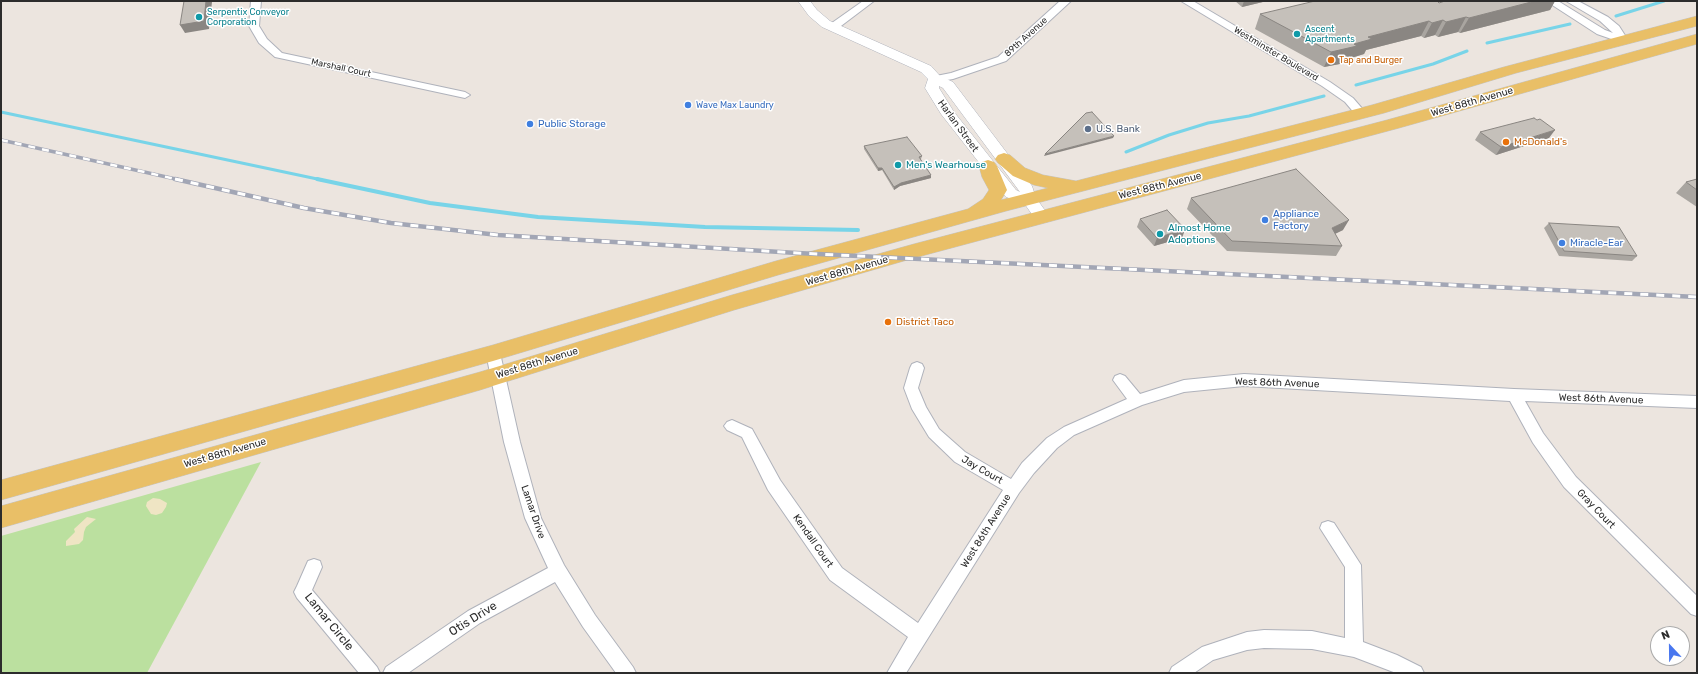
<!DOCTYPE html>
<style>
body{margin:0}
#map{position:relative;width:1698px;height:674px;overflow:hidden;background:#ece5df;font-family:Rubik,sans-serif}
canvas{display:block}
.frame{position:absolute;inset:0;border:2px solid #2c2c2c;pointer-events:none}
.north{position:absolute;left:1650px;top:626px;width:40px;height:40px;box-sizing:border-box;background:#fff;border:1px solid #ababab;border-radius:50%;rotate:338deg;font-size:11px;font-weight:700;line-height:16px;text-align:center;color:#2c2c2c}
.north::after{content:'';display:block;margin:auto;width:14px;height:18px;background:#4977ef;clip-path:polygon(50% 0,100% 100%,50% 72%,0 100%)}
</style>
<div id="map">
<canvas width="1698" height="674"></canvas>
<div class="frame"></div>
<div class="north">N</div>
</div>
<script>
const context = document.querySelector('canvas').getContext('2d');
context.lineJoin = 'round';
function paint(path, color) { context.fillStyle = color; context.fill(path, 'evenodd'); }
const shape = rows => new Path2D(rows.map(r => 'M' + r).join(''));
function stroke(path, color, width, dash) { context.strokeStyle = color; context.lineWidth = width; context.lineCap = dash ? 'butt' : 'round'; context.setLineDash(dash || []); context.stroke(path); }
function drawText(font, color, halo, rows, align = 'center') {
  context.font = font + ' Rubik,sans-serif'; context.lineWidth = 3; context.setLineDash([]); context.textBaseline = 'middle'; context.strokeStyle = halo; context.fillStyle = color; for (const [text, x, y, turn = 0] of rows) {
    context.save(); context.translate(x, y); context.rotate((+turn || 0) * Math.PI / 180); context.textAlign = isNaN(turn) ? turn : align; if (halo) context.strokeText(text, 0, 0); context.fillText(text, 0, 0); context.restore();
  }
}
const green = shape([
 [261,462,147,673,1,673,1,536]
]);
const sand = shape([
 [153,498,160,499,167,503,166,507,162,513,156,515,151,514,146,506,147,502],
 [87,517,96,519,86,527,84,532,83,540,79,544,66,546,66,541,75,532,74,529]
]);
const streamFar1 = shape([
 [1616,16,1664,1],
 [1487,43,1570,24],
 [1356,85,1433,64,1467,51],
 [1,112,322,180],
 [1126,152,1169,135,1208,123,1249,116,1324,96]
]);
const stream = shape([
 [317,179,430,203,538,217,705,227,858,230]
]);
const minor = shape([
 [251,1,261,1,259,26,267,39,282,53,465,92,470,95,465,98,275,57,259,43,249,26,251,1],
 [863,1,874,1,837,29,829,29,828,27,829,25,863,1],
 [1060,1,1071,1,1006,61,953,79,935,82,930,79,931,77,951,73,998,57,1060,1],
 [1181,1,1193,1,1330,82,1353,98,1366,113,1360,116,1356,115,1345,102,1322,86,1181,1],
 [1546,1,1558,1,1605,30,1613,33,1600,21,1566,1,1578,1,1608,17,1619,26,1628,40,1623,43,1597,34,1546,1],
 [493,347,498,349,500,353,520,442,541,518,564,565,595,615,633,667,636,673,616,673,583,627,555,582,480,623,408,673,383,673,386,667,468,611,548,568,525,518,504,442,486,353,488,349,493,347],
 [917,362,922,364,924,368,918,388,926,407,939,429,965,452,1011,479,1022,463,1047,438,1064,427,1127,399,1113,380,1115,376,1120,374,1125,376,1140,394,1184,380,1244,374,1514,389,1697,396,1697,408,1525,401,1543,433,1576,477,1697,596,1697,616,1691,614,1564,487,1533,443,1510,401,1244,386,1184,392,1142,405,1074,435,1057,448,1034,473,1019,493,906,673,887,673,908,637,830,580,768,490,742,437,727,430,724,426,727,422,732,420,752,429,780,480,842,568,918,623,1003,490,955,462,929,437,912,409,904,388,910,368,912,364,917,362],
 [1328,521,1334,523,1361,565,1363,642,1397,655,1421,667,1424,673,1396,673,1354,657,1312,649,1264,648,1247,650,1213,660,1194,673,1169,673,1172,667,1202,647,1247,632,1264,630,1312,631,1345,638,1345,567,1320,528,1322,523,1328,521],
 [314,559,320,561,322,567,312,590,377,667,380,673,359,673,297,598,294,592,297,586,308,561,314,559]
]);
const tertiary = shape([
 [798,1,810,1,817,10,830,21,931,66,940,76,953,82,1032,186,1036,198,1049,216,1046,220,1041,221,1036,220,1024,203,1006,197,941,114,925,88,928,79,921,72,822,27,809,16,798,1],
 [939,86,943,88,1020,192,1016,190,954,112,939,88,939,86]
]);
const primary = shape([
 [1697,16,1697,26,1516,73,1384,113,1006,211,778,275,493,361,1,500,1,480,493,345,776,261,968,209,983,199,989,190,982,177,979,166,982,162,988,160,994,162,997,166,1007,190,1001,200,1048,188,1034,185,1013,176,998,163,995,159,998,155,1004,153,1010,155,1025,168,1043,175,1076,181,1372,105,1504,67,1697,16],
 [1697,34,1697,44,1399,128,914,258,734,310,480,390,1,528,1,506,480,372,732,295,914,244,1387,120,1697,34]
]);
const railFar1 = shape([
 [1,140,180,180]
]);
const rail = shape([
 [175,179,304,208,391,223,498,235,797,253,1697,297]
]);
const wall = shape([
 [1235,1,1267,1,1242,7],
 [1445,1,1555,1,1550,10,1460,33,1458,32,1438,37,1435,35,1424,38,1421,36,1366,50,1364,54,1351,58,1350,62,1324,67,1255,29,1260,14,1439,3],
 [1480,132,1549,138,1496,155,1475,140],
 [864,146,922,156,921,159,920,160,931,178,900,186,894,190,882,170,878,171,864,149],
 [1697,179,1697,207,1676,193,1686,182],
 [1191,198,1343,230,1335,234,1342,246,1336,256,1227,251,1187,209],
 [1140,219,1185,229,1182,238,1154,246,1137,227],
 [1549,223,1637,256,1632,261,1559,256,1544,228]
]);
const shadedWall = shape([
 [206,1,211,1,212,2,209,29,185,33,180,25],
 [1244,1,1267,1,1242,7],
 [1535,1,1555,1,1550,10,1460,33,1469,18],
 [1466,17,1458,32,1438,37,1446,22],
 [1443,20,1435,35,1424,38,1432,23],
 [1429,21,1421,36,1366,50,1364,54,1351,58,1350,62,1324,67,1331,52,1354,44,1368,37],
 [1555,130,1549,138,1496,155,1501,147],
 [1114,136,1113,138,1044,156,1045,154],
 [878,168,882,168,882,170,878,171],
 [931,175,931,178,900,186,894,190,894,187,901,183],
 [1349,220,1343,230,1326,238,1332,228],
 [1185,229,1182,238,1154,246,1157,238]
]);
const building = shape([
 [184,1,206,1,204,21,180,25,184,1],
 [1315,1,1437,1,1439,3,1445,1,1535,1,1469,18,1466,17,1446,22,1443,20,1432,23,1429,21,1368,37,1372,39,1354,44,1357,46,1331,52,1260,14,1315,1],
 [1092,112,1114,136,1045,154,1086,113,1092,112],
 [1534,118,1537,120,1540,119,1555,130,1501,147,1480,132,1534,118],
 [907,137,922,156,919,157,931,175,901,183,894,187,882,168,878,168,864,146,907,137],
 [1296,169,1349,220,1332,228,1342,246,1232,241,1191,198,1296,169],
 [1697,179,1697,190,1686,182,1697,179],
 [1167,210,1185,229,1157,238,1140,219,1167,210],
 [1549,223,1619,227,1637,256,1564,251,1549,223]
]);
const markers = [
 [199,17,4,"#0f9aa8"],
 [1297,34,4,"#0f9aa8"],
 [1331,60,4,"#e8710a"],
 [688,105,4,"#3f7fe0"],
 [530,124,4,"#3f7fe0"],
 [1088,129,4,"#5c6f8a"],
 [1506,142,4,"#e8710a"],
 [898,165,4,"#0f9aa8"],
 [1265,220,4,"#3f7fe0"],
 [1160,234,4,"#0f9aa8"],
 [1562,243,4,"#3f7fe0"],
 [888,322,4,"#e8710a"]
];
const farCulturenames = [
 ["Serpentix Conveyor",207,12],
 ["Corporation",207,22],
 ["Ascent",1305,29],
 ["Apartments",1305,39]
];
const farStreetnames = [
 ["89th Avenue",1026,37,-42],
 ["Westminster Boulevard",1276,54,31],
 ["Marshall Court",341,68,12]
];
const farFoodnames = [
 ["Tap and Burger",1339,60]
];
const farShopnames = [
 ["Wave Max Laundry",696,105]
];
const streetNames = [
 ["West 88th Avenue",1472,102,-16],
 ["Harlan Street",958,126,54],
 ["West 88th Avenue",1160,186,-14],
 ["West 88th Avenue",847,271,-16],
 ["West 88th Avenue",537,363,-17],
 ["West 86th Avenue",1277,383,2],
 ["West 86th Avenue",1601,399,2],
 ["West 88th Avenue",225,453,-16],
 ["Jay Court",982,470,30],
 ["Gray Court",1596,509,46],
 ["Lamar Drive",533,512,71],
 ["West 86th Avenue",986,531,-58],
 ["Kendall Court",813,541,55]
];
const shopNames = [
 ["Public Storage",538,124],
 ["Appliance",1273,214],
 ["Factory",1273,226],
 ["Miracle-Ear",1570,243]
];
const serviceNames = [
 ["U.S. Bank",1096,129]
];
const foodNames = [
 ["McDonald's",1514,142],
 ["District Taco",896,322]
];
const cultureNames = [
 ["Men's Wearhouse",906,165],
 ["Almost Home",1168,228],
 ["Adoptions",1168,240]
];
const nearStreetnames = [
 ["Otis Drive",473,619,-32],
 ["Lamar Circle",329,622,51]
];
paint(green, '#bbe09f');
paint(sand, '#efe5c4');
stroke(streamFar1, '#78d4e8', 3);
stroke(stream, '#78d4e8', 4);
stroke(minor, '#afb2bb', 2);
stroke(tertiary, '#afb2bb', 1);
stroke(primary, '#c4c4c4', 1);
paint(minor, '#fff');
paint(tertiary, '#fff');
paint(primary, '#e9bf67');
stroke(railFar1, '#a2a6b5', 3.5);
stroke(rail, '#a2a6b5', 4.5);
stroke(railFar1, '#fff', 2.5, [7]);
stroke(rail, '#fff', 3, [8]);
paint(wall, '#a9a5a0');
paint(shadedWall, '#8a8682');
paint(building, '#c5c0ba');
stroke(building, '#8a8682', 1);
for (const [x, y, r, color] of markers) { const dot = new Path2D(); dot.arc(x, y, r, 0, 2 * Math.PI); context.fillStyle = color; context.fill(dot); stroke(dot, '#fff', 1.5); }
drawText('9px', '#0d838f', '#fff', farCulturenames, 'left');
drawText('9px', '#2c2c2c', '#fff', farStreetnames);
drawText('9px', '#c56008', '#fff', farFoodnames, 'left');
drawText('9px', '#366cbe', '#fff', farShopnames, 'left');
drawText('10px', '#2c2c2c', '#fff', streetNames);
drawText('10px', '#366cbe', '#fff', shopNames, 'left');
drawText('10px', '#4e5e75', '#fff', serviceNames, 'left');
drawText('10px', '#c56008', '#fff', foodNames, 'left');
drawText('10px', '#0d838f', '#fff', cultureNames, 'left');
drawText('12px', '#2c2c2c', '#fff', nearStreetnames);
</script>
